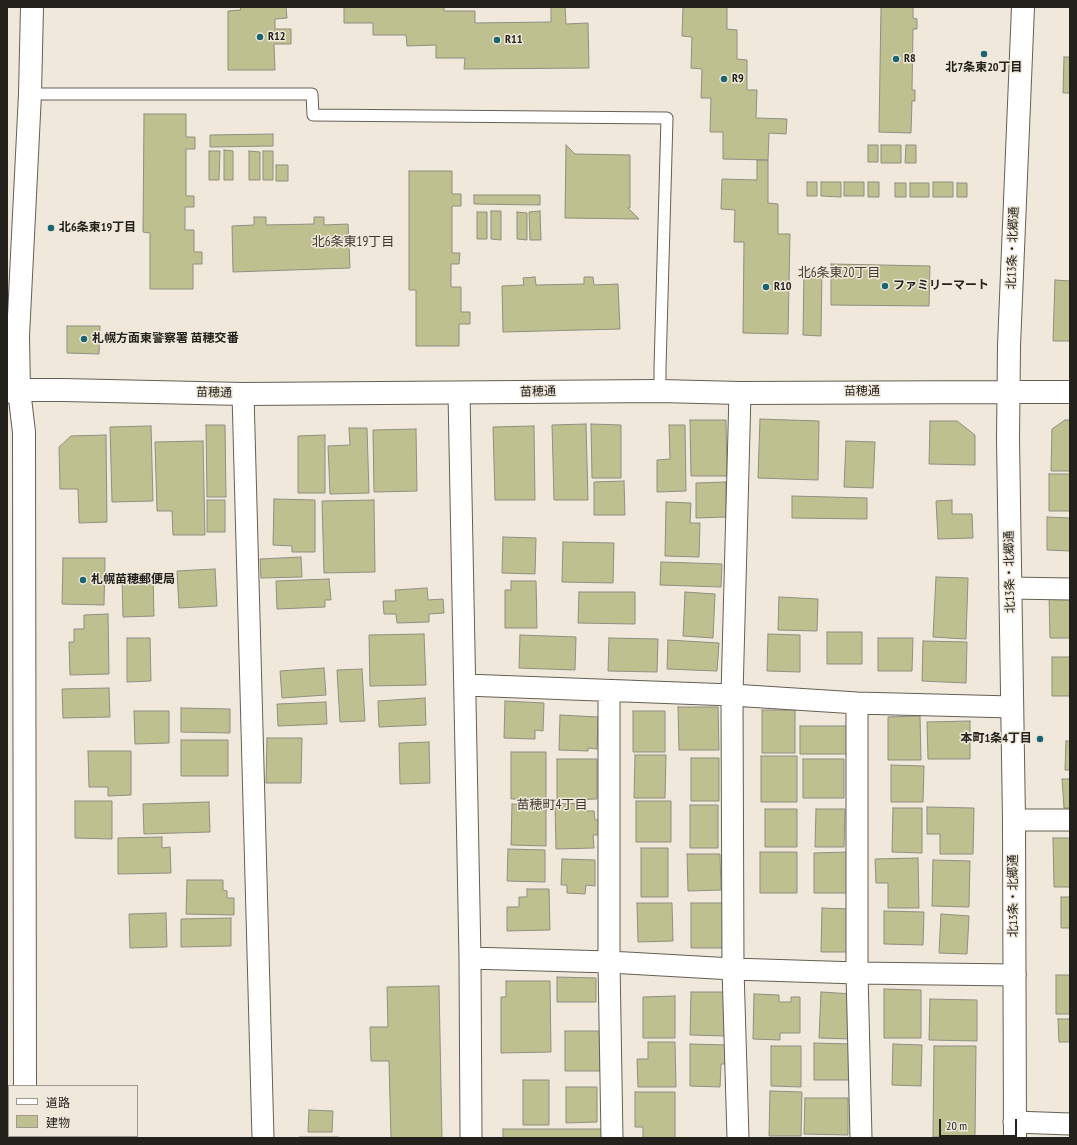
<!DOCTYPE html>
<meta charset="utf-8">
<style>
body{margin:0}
#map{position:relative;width:1077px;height:1145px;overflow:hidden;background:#f0e9db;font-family:"PT Sans Narrow","Noto Sans JP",sans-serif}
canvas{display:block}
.frame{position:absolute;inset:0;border:8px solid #23211c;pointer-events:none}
.legend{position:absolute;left:8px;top:1085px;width:130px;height:52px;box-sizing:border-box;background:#f0e9db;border:1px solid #9e998f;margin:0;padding:5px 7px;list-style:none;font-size:12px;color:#23211c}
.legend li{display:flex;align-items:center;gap:8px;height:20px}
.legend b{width:20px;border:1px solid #9e998f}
.scale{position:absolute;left:939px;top:1119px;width:78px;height:18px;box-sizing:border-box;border:2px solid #23211c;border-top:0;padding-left:5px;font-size:12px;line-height:14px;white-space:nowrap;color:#23211c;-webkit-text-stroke:3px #f0e9db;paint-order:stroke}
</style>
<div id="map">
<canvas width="1077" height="1145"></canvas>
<div class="frame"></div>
<ul class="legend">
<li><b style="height:5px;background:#fff"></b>道路</li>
<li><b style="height:11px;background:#bec090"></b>建物</li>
</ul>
<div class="scale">20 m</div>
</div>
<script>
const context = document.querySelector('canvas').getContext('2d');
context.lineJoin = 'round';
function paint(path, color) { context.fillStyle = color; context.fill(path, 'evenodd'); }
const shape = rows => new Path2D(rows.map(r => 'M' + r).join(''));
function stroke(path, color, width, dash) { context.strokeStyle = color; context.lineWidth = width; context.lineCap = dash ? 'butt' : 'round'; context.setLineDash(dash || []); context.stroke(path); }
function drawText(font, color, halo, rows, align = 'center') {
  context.font = font + ' "PT Sans Narrow","Noto Sans JP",sans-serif'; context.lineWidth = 3; context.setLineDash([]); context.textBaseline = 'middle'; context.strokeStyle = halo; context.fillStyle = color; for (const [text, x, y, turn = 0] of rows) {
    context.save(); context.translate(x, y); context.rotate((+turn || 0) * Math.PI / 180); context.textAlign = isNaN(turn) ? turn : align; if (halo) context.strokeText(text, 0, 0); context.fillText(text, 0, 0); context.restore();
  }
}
const building = shape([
 [240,7,286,7,287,18,275,19,275,29,291,29,291,44,274,44,275,70,228,70,228,11,241,10,240,7],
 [344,7,444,7,444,11,475,11,475,23,551,22,551,7,565,7,566,24,588,23,589,68,464,69,465,58,436,58,436,45,407,46,406,35,373,35,373,23,344,23,344,7],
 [683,7,727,7,727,29,737,30,737,59,747,60,747,90,757,90,756,118,787,119,786,134,769,133,768,160,723,159,723,132,710,132,711,98,701,98,702,69,691,68,692,37,682,36,683,7],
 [881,7,913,7,913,18,917,19,917,29,913,29,912,90,915,90,915,101,912,101,911,133,879,132,881,7],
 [1064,57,1070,57,1070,93,1063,93,1064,57],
 [144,114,186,114,186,137,195,137,195,149,186,149,186,196,194,196,194,207,185,207,185,230,194,230,194,252,202,252,202,264,193,264,193,289,150,289,150,233,143,232,144,114],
 [273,134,273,146,210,147,210,135,273,134],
 [566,145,575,154,630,155,630,208,628,208,639,219,565,218,566,145],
 [868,145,878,145,878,162,868,162,868,145],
 [881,145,901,145,901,163,881,163,881,145],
 [906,145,916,145,916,163,905,163,906,145],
 [224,150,233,151,233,180,224,180,224,150],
 [209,151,220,151,219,180,209,180,209,151],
 [249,151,260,152,260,180,249,180,249,151],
 [263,151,273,151,273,180,263,180,263,151],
 [757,160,768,160,768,203,778,204,778,234,790,234,788,334,743,333,744,242,734,242,735,210,721,209,722,179,757,180,757,160],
 [276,165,288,165,288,181,276,181,276,165],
 [409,171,452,171,452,194,461,194,461,206,452,206,452,253,460,253,459,264,451,264,451,287,461,287,461,312,470,312,470,324,459,324,459,346,416,346,416,290,409,290,409,171],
 [807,182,817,182,817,196,807,196,807,182],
 [821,182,841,182,841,197,821,196,821,182],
 [844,182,864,182,864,196,844,196,844,182],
 [868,182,879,182,879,197,868,197,868,182],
 [933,182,953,182,953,197,933,197,933,182],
 [895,183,906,183,906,197,895,197,895,183],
 [910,183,929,183,929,197,910,197,910,183],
 [957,183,967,183,967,197,957,197,957,183],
 [474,195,540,195,540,205,474,204,474,195],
 [491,211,501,211,501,240,491,239,491,211],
 [540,211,541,240,530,240,529,212,540,211],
 [477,212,487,212,487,239,477,239,477,212],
 [517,212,527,213,527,240,517,239,517,212],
 [254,217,266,217,266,225,314,224,314,217,324,217,324,225,348,224,350,268,233,272,232,226,254,225,254,217],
 [831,264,930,266,929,306,831,305,831,264],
 [804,272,822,272,821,336,803,335,804,272],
 [535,277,536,285,584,284,584,277,593,277,594,285,618,284,620,329,503,332,502,286,524,285,523,278,535,277],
 [1055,280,1070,281,1070,341,1053,341,1055,280],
 [67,326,100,326,99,354,67,353,67,326],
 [760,419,819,421,818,480,758,478,760,419],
 [690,420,726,420,727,476,691,476,690,420],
 [1065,420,1070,420,1070,471,1051,471,1052,429,1065,420],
 [930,421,957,421,975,435,975,465,929,464,930,421],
 [586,424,588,500,554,500,552,425,586,424],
 [591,424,621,425,621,478,592,478,591,424],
 [206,425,225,425,226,497,207,497,206,425],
 [669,425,685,425,686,491,657,492,657,460,670,459,669,425],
 [151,426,153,501,112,502,110,427,151,426],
 [534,426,535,500,495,500,493,427,534,426],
 [349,428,367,428,369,493,330,494,328,446,350,445,349,428],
 [416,429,417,491,374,492,373,430,416,429],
 [106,435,107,522,79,523,78,489,60,489,59,447,71,436,106,435],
 [325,435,325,493,298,493,298,436,325,435],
 [203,441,205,535,173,535,172,511,157,511,155,442,203,441],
 [846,441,875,442,873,488,844,487,846,441],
 [1049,474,1070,474,1070,511,1049,511,1049,474],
 [624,481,625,515,594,515,594,482,624,481],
 [726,482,726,517,696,518,696,483,726,482],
 [792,496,867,498,867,519,792,518,792,496],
 [274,499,315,500,315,552,292,552,292,546,273,545,274,499],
 [207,500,225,500,225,532,207,532,207,500],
 [374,500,375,572,324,573,322,501,374,500],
 [952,500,952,514,972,514,973,538,938,539,936,501,952,500],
 [666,502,691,503,690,523,700,523,699,557,665,556,666,502],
 [1047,517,1070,518,1070,551,1047,550,1047,517],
 [503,537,536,538,535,574,502,573,503,537],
 [563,542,614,543,613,583,562,582,563,542],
 [301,557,302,577,261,578,260,559,301,557],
 [63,558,105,558,104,605,62,604,63,558],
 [661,562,722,564,721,587,660,585,661,562],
 [215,569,217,606,179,608,177,571,215,569],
 [153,575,154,616,123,617,122,576,153,575],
 [936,577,968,578,966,639,933,637,936,577],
 [329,579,331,600,325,600,325,607,277,609,276,581,329,579],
 [511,581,536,581,537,628,505,628,505,590,511,590,511,581],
 [427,588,428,600,443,599,444,613,429,614,429,622,397,623,396,614,384,614,383,601,396,601,395,590,427,588],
 [579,592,635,592,635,624,578,623,579,592],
 [685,592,715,594,713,638,683,636,685,592],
 [1049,596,1070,596,1070,638,1050,638,1049,596],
 [779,597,818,599,817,631,778,630,779,597],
 [108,614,109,674,70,675,69,642,74,642,74,629,84,629,84,615,108,614],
 [827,632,862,632,862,664,827,664,827,632],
 [424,634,426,685,370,686,369,635,424,634],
 [768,634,800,635,800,672,767,671,768,634],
 [520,635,576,637,575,670,519,668,520,635],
 [127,638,150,638,151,681,127,682,127,638],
 [609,638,658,639,657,672,608,671,609,638],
 [878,638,913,638,912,671,878,671,878,638],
 [668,640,719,643,717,671,667,669,668,640],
 [923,641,967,642,966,683,922,681,923,641],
 [1052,657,1070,657,1070,696,1052,696,1052,657],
 [324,668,326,695,282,698,280,671,324,668],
 [362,669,365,721,340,722,337,670,362,669],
 [109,688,110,717,63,718,62,689,109,688],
 [425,698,426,725,379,727,378,701,425,698],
 [505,701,544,703,543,731,535,730,535,739,504,738,505,701],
 [326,702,327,724,278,726,277,704,326,702],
 [678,707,718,707,719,750,679,750,678,707],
 [181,708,230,709,230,733,181,732,181,708],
 [762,710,795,710,795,753,762,753,762,710],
 [134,711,169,711,169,743,135,744,134,711],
 [633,711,665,711,665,752,633,752,633,711],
 [560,715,598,717,597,749,588,748,588,751,559,750,560,715],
 [920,716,921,760,888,760,888,717,920,716],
 [970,721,970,759,928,759,927,722,970,721],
 [800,726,850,726,850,754,800,754,800,726],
 [267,738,302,738,301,783,266,783,267,738],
 [181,740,228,740,228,776,181,776,181,740],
 [1066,741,1070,741,1070,770,1065,770,1066,741],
 [429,742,430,783,400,784,399,743,429,742],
 [88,751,131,751,131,795,108,796,108,787,89,787,88,751],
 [511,752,546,752,546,799,511,799,511,752],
 [635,755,666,755,665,798,634,798,635,755],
 [761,756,797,756,797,802,761,802,761,756],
 [691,758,719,758,719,801,691,801,691,758],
 [557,759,597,759,597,799,557,800,557,759],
 [803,759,844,759,844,798,803,798,803,759],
 [891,765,924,766,923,802,891,802,891,765],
 [1062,779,1070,779,1070,808,1064,808,1062,779],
 [75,801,112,801,112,839,75,838,75,801],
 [636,801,671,801,671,842,636,842,636,801],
 [209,802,210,832,144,834,143,804,209,802],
 [585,803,585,811,594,811,595,820,599,820,599,835,593,835,594,848,556,849,555,804,585,803],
 [512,804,546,805,546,846,511,845,512,804],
 [690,805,718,805,718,848,690,848,690,805],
 [927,807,974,808,973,854,940,854,940,834,927,834,927,807],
 [893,808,922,808,922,853,892,852,893,808],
 [765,809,797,809,797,847,765,847,765,809],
 [816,809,845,809,844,847,815,847,816,809],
 [162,837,162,848,170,847,171,873,118,874,118,838,162,837],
 [1053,838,1070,838,1070,887,1054,887,1053,838],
 [641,848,668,848,668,897,641,897,641,848],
 [508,849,545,850,545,882,507,881,508,849],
 [760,852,797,852,797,893,760,893,760,852],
 [848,852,849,893,814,893,814,853,848,852],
 [687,854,720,854,721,890,688,891,687,854],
 [918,858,919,908,888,908,888,883,876,883,875,859,918,858],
 [562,859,595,860,595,886,586,885,585,894,567,893,567,885,561,885,562,859],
 [933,860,970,861,969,907,932,906,933,860],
 [187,880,223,880,223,890,227,891,227,898,234,898,234,915,186,914,187,880],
 [527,889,549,889,550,930,507,931,507,907,519,907,519,897,527,897,527,889],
 [1061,897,1070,897,1070,928,1061,928,1061,897],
 [637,903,672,903,673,941,638,942,637,903],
 [691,903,725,903,726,948,691,948,691,903],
 [822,908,850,909,849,952,821,952,822,908],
 [884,911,924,912,923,945,884,944,884,911],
 [166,913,167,947,130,948,129,914,166,913],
 [941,914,969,916,967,954,939,953,941,914],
 [231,918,231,946,181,947,181,919,231,918],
 [1056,975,1070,975,1070,1014,1056,1014,1056,975],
 [557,977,596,978,596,1002,557,1002,557,977],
 [506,981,550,981,551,1052,501,1053,501,997,506,997,506,981],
 [439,986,442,1138,391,1138,389,1061,371,1061,370,1027,388,1027,387,987,439,986],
 [884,989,921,990,921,1038,884,1038,884,989],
 [691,992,726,992,725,1036,690,1035,691,992],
 [821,992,853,994,851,1039,819,1038,821,992],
 [754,994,779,995,779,1002,791,1002,791,997,800,997,800,1033,780,1033,780,1040,753,1039,754,994],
 [675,996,675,1038,643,1038,643,997,675,996],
 [930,999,977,1000,977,1041,929,1040,930,999],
 [1058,1019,1070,1019,1070,1042,1059,1042,1058,1019],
 [565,1031,599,1031,600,1071,565,1071,565,1031],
 [648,1042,675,1042,676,1087,638,1087,637,1059,648,1059,648,1042],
 [814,1043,850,1044,849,1080,814,1080,814,1043],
 [690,1044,728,1045,728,1064,721,1064,720,1087,690,1086,690,1044],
 [893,1044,922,1045,921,1086,892,1085,893,1044],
 [771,1046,801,1046,801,1087,771,1086,771,1046],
 [934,1046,976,1046,975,1137,933,1137,934,1046],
 [523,1080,549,1080,549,1125,523,1125,523,1080],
 [566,1087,597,1087,597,1122,566,1123,566,1087],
 [770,1091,802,1092,801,1136,769,1136,770,1091],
 [635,1092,675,1092,675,1138,643,1138,643,1127,635,1127,635,1092],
 [805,1098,848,1098,848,1135,804,1134,805,1098],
 [309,1110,333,1111,332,1132,308,1132,309,1110],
 [503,1129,604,1129,604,1138,503,1138,503,1129],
 [300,1137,339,1137,339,1138,300,1138,300,1137]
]);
const lane = shape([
 [30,94,312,94,313,115,667,118,660,368,660,391]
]);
const street = shape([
 [459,393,470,958,471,1138],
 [243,394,263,1138],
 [1010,588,1070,589],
 [465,685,732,695,857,703,1012,707],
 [609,691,609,962,612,1138],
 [857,703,857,973,861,1138],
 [1014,820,1070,820],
 [470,958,609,962,733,969,857,973,1015,975],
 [1014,1122,1070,1124],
 [738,1138,733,969,732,695,740,393]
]);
const secondary = shape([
 [7,392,19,390,63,390,243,394,660,391,740,393,1009,392,1070,392],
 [25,1086,24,432,19,390,18,336,30,94,32,7],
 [25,1136,25,1138],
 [1015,1138,1014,820,1008,439,1009,346,1023,7]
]);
const markers = [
 [260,37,4,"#1b6472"],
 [497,40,4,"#1b6472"],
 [984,54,4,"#1b6472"],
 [896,59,4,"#1b6472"],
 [724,79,4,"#1b6472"],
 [51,228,4,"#1b6472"],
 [885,286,4,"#1b6472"],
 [766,287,4,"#1b6472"],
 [84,339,4,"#1b6472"],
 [83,580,4,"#1b6472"],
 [1040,739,4,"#1b6472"]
];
const poiNames = [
 ["R12",268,37],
 ["R11",505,40],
 ["R8",904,59],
 ["北7条東20丁目",984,68,"center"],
 ["R9",732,79],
 ["北6条東19丁目",59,228],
 ["ファミリーマート",893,286],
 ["R10",774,287],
 ["札幌方面東警察署 苗穂交番",92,339],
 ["札幌苗穂郵便局",91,580],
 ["本町1条4丁目",1032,739,"right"]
];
const streetNames = [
 ["北13条・北郷通",1013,248,-88],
 ["苗穂通",538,392,-1],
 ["苗穂通",862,392],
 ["苗穂通",214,393,1],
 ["北13条・北郷通",1010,572,-91],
 ["北13条・北郷通",1014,896,-90]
];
const neighbourhoodNames = [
 ["北6条東19丁目",353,242],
 ["北6条東20丁目",839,273],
 ["苗穂町4丁目",552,805]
];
paint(building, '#bec090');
stroke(building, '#8e8f81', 1);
stroke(lane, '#655f53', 13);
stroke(street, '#655f53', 23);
stroke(secondary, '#655f53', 24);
stroke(lane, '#fff', 11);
stroke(street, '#fff', 21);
stroke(secondary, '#fff', 22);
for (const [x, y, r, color] of markers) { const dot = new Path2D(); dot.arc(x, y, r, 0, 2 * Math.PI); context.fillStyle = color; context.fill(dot); stroke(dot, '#f0e9db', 1.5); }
drawText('bold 12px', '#23211c', '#f0e9db', poiNames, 'left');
drawText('12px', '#23211c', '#f0e9db', streetNames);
drawText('13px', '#3f392e', '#f0e9db', neighbourhoodNames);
</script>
